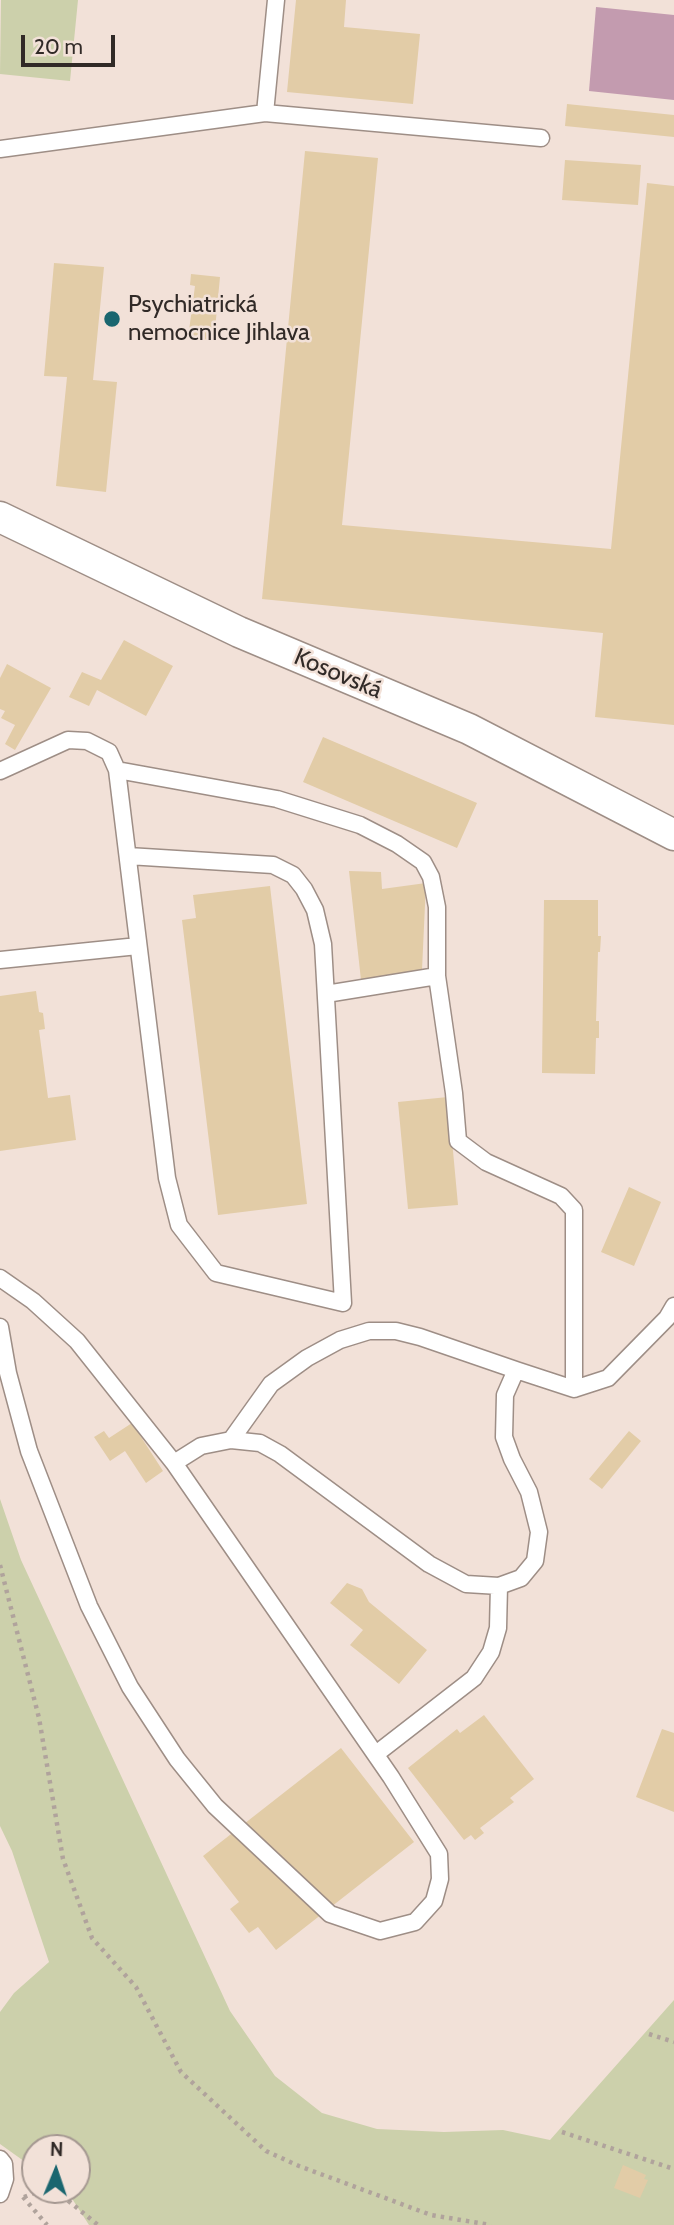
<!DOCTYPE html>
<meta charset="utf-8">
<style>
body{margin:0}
#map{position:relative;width:674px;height:2225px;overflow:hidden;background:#f2e1d8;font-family:Cabin,sans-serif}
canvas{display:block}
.north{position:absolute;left:21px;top:2134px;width:70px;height:70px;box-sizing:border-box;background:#f2e1d8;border:2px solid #a59891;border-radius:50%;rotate:2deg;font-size:19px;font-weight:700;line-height:28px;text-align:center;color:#312a27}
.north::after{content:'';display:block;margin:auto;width:24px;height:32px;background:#1a666f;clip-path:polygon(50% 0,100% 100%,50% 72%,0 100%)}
.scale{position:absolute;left:21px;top:35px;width:94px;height:32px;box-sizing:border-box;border:4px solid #312a27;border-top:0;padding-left:9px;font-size:21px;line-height:24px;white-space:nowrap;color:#312a27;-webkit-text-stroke:5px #f2e1d8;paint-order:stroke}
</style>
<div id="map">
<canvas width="674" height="2225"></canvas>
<div class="north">N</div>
<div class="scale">20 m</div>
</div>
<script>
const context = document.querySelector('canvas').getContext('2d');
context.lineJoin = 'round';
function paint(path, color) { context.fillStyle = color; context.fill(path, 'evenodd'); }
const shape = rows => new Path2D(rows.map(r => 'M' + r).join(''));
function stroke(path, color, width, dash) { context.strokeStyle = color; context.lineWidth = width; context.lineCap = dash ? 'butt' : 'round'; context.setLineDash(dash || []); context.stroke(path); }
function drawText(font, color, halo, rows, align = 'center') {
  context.font = font + ' Cabin,sans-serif'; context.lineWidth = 5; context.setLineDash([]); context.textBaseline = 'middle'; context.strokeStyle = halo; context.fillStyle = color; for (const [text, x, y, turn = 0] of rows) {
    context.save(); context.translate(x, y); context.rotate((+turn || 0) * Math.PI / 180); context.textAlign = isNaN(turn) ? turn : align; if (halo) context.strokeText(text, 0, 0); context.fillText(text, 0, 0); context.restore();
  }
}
const green = shape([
 [1,0,78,0,70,81,0,74],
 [0,1499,21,1560,230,2011,275,2076,322,2113,377,2129,444,2132,503,2130,550,2140,674,2000,674,2225,89,2225,71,2197,62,2190,77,2190,77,2148,35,2148,35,2169,0,2144,0,2012,14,1993,49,1962,12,1851,0,1826]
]);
const water = shape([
 [596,7,674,15,674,100,589,91]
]);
const building = shape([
 [296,0,346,0,344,27,420,34,413,104,287,92],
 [567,104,674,115,674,137,565,126],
 [305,151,378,158,342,525,611,549,647,183,674,186,674,725,595,717,603,633,262,599],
 [565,160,641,165,638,205,562,200],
 [54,263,104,267,93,380,117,382,106,492,56,486,67,377,44,376],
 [191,274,220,277,214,340,188,338,195,286,190,285],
 [124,640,173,666,146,716,97,690,89,706,69,697,82,672,101,680],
 [7,664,51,688,15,750,5,744,15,725,1,718,5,711,0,709,0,678],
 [323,737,477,803,457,848,303,782],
 [349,871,381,872,382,889,426,883,422,970,428,972,361,980],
 [270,886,307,1204,218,1215,182,920,196,918,193,895],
 [544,900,598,900,598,936,601,936,600,952,598,952,596,1021,599,1021,599,1038,596,1038,595,1074,542,1073],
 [36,991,39,1012,43,1013,45,1029,39,1030,48,1098,70,1095,76,1140,0,1151,0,996],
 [448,1097,458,1205,408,1209,398,1102],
 [629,1187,661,1202,634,1266,601,1252],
 [132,1423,163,1471,146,1483,125,1451,110,1461,94,1437,104,1431,109,1438],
 [629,1431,641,1441,602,1489,589,1479],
 [347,1583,362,1589,369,1602,427,1650,399,1684,350,1645,363,1630,330,1603],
 [484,1715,534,1779,510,1798,514,1802,480,1828,484,1833,475,1840,471,1835,464,1840,408,1768,457,1729,460,1733],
 [662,1729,674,1733,674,1812,636,1797],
 [341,1748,414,1842,276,1950,258,1927,249,1933,230,1909,239,1902,203,1856],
 [623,2165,646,2175,644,2179,648,2180,640,2198,614,2188]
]);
const path = shape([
 [0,1565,39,1718,63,1859,92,1938,136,1987,181,2072,266,2151,299,2166,431,2215,491,2225],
 [649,2034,674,2042],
 [562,2132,674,2169],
 [55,2190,98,2225],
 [23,2197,47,2225],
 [24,2197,42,2190]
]);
const lane = shape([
 [265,113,541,138],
 [0,149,265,113,276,0],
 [117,770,277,799,360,825,397,844,423,862,431,877,437,907,437,976,454,1093,458,1141,486,1162,561,1196,574,1210,574,1389,516,1370,505,1395,504,1437,512,1459,529,1492,539,1532,535,1561,521,1578,499,1586,466,1584,429,1564,280,1454,260,1443,231,1440,201,1446,174,1463],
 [0,771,68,740,87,741,109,752,117,770,167,1178,179,1225,216,1273,343,1303,323,944,315,910,304,889,293,875,273,865,128,856],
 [0,960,138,946],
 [326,994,437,976],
 [0,1278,33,1301,77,1341,174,1463,391,1777,439,1854,440,1879,434,1901,415,1922,380,1931,330,1914,215,1806,177,1759,130,1687,89,1606,29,1451,8,1373,0,1327],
 [574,1389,608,1378,667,1318,674,1306],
 [231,1440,271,1384,307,1358,340,1340,369,1331,396,1331,420,1337,516,1370],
 [376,1754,474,1678,491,1652,498,1628,499,1586],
 [0,2159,4,2164,5,2179,0,2194]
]);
const street = shape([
 [0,517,239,632,469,729,674,835]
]);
const markers = [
 [112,319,9,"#1a666f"]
];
const poiNames = [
 ["Psychiatrická",128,305],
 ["nemocnice Jihlava",128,333]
];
const streetNames = [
 ["Kosovská",338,674,23]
];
paint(green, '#ccd0ab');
paint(water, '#c39baf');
paint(building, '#e2cca7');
stroke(lane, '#9e8e86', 19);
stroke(street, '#9e8e86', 33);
stroke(path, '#b0a39c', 4.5, [3.5, 5]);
stroke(lane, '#fff', 16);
stroke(street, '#fff', 30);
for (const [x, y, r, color] of markers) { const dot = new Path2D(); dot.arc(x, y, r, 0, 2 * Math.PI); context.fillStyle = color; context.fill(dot); stroke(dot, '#f2e1d8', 2.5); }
drawText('24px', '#312a27', '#f2e1d8', poiNames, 'left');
drawText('24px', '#312a27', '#f2e1d8', streetNames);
</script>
